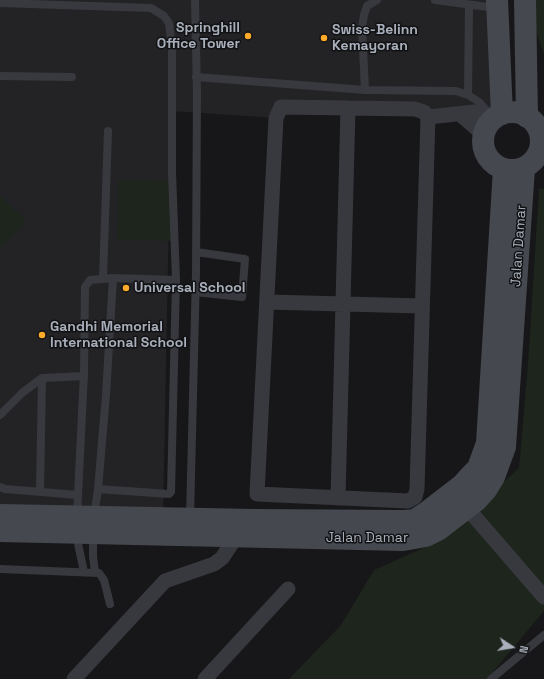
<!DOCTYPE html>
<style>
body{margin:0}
#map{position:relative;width:544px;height:679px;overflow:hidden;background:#171719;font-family:"Space Grotesk",sans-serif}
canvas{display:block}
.north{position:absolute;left:492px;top:627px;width:40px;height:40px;-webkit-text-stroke:3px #121214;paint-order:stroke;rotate:102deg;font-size:11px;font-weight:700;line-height:16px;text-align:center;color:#a8afba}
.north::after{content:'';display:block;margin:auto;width:14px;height:18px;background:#a8afba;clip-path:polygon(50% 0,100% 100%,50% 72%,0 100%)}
</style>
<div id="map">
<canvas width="544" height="679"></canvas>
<div class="north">N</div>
</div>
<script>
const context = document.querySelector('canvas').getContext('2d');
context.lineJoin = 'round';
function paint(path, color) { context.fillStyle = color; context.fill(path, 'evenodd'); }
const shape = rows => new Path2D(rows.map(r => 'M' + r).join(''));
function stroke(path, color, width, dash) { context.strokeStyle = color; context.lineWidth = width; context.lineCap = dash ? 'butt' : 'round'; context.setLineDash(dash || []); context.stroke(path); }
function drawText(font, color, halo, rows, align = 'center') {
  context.font = font + ' "Space Grotesk",sans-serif'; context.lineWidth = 3; context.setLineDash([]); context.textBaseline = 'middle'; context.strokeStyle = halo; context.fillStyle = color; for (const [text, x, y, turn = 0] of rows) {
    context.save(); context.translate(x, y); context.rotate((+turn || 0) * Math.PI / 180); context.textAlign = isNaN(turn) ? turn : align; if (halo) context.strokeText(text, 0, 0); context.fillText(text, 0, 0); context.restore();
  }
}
const built = shape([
 [0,0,495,0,502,114,282,107,276,118,171,111,163,518,0,515]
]);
const green = shape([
 [525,0,544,0,544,54],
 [118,180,173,181,172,241,117,240],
 [539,188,544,189,544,611,487,679,289,679,341,625,374,570,439,541,519,468,528,364],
 [0,196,26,221,0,248]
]);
const lane = shape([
 [435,0,496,8],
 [0,3,151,8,164,16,169,23,172,47,172,172,176,280,171,492,169,494,98,489],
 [0,76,72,77],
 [196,77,365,90,456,91,468,95,479,102,494,119],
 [365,90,362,27,364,15,367,6,377,0],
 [468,95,469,5],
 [103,279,108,131],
 [195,292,242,297,245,259,196,252],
 [0,415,22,393,42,378,84,376],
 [0,487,5,489,78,495],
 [40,492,42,378],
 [77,516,84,373,85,287,90,280,113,278],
 [94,516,98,489,106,395,113,278,176,280],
 [190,517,196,273,197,92,195,0],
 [93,533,93,556,95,573],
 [76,534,84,572],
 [0,569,99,573,104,580,110,604],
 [491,679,544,635]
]);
const street = shape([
 [281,107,415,109,424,112,428,117,417,489,415,497,408,501,257,494,276,118,281,107],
 [460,114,484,135],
 [428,117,475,112,490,123],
 [541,135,544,136],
 [539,153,544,154],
 [267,302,422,306],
 [338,498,348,108],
 [461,501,544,597],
 [74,679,165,581,214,564,222,558,236,537],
 [205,679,288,589]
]);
const secondary = shape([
 [497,0,502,114],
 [525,0,527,117],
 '483 141a29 29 0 1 1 58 0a29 29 0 1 1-58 0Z',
 [0,515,254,520,404,521,415,520,427,512,462,485,470,476,478,468,487,443,504,169],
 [0,531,403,540,426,536,438,530,477,500,486,490,494,477,505,447,524,168]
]);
const markers = [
 [248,36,4,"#feab2b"],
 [324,38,4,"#feab2b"],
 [126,288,4,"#feab2b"],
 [42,335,4,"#feab2b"]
];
const poiNames = [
 ["Springhill",240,28,"right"],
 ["Office Tower",240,44,"right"],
 ["Swiss-Belinn",332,30],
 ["Kemayoran",332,46],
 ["Universal School",134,288],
 ["Gandhi Memorial",50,327],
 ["International School",50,343]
];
const streetNames = [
 ["Jalan Damar",519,246,-86],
 ["Jalan Damar",367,538]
];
paint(built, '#232326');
paint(green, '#1d251d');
stroke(lane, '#38393f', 8);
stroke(street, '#38393f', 15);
stroke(secondary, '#46484f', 22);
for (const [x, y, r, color] of markers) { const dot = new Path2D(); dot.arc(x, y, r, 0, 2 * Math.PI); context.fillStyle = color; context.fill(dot); stroke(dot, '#121214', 1.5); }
drawText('bold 14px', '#a8afba', '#121214', poiNames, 'left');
drawText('14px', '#a8afba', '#121214', streetNames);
</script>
